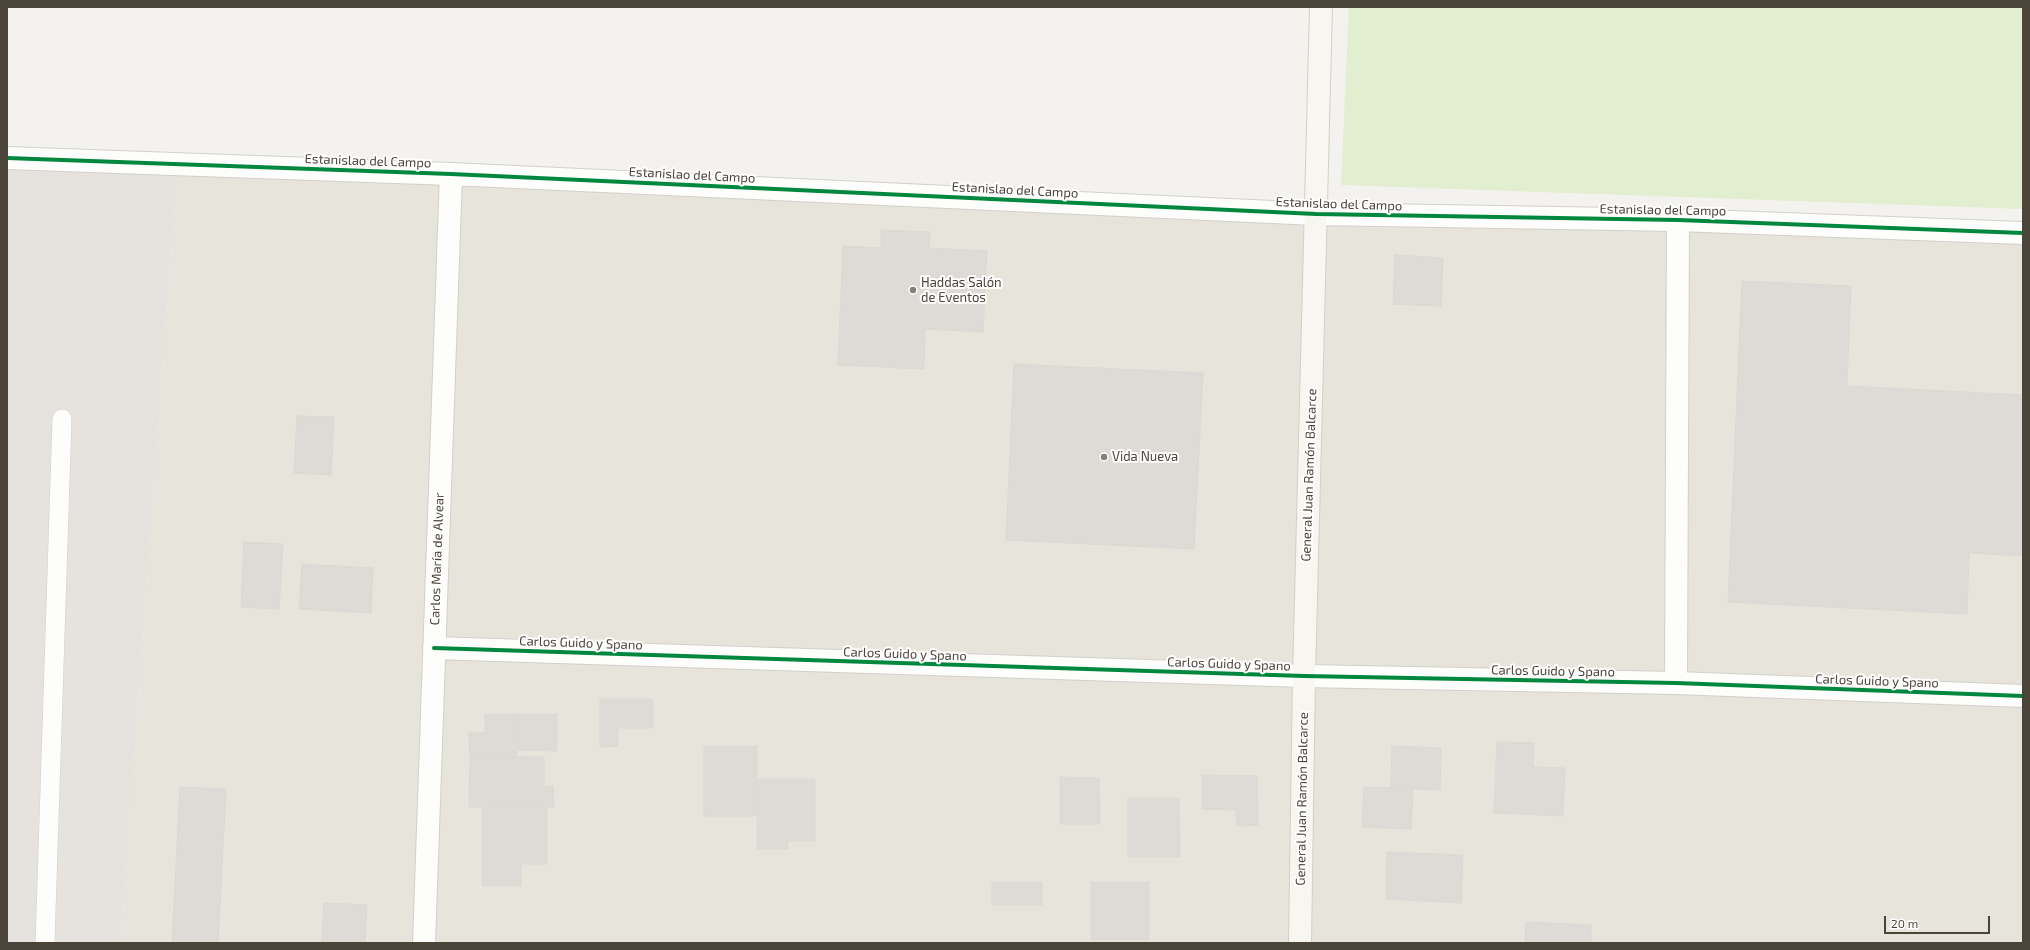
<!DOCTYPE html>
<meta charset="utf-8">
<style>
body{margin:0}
#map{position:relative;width:2030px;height:950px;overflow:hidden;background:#f4f2ee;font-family:"Exo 2",sans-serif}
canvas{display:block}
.frame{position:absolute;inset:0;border:8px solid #4b4439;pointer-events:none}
.scale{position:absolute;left:1884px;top:916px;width:106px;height:18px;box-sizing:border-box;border:2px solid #4b4439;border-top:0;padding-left:5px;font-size:12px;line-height:14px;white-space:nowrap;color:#4b4439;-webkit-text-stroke:3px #fff;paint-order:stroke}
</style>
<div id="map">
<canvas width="2030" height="950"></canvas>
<div class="frame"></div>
<div class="scale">20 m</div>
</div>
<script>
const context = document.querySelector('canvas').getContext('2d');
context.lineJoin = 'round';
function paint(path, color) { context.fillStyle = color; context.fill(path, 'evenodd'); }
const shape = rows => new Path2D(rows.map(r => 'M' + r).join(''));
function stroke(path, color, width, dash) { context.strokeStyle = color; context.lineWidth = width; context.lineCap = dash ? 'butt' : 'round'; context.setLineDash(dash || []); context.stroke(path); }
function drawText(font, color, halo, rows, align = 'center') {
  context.font = font + ' "Exo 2",sans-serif'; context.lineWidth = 4; context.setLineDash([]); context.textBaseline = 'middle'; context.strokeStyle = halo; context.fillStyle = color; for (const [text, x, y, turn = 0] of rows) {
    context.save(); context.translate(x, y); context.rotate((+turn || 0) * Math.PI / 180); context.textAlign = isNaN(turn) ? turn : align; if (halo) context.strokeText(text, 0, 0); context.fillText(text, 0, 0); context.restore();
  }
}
const residential = shape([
 [178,164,2023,233,2023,943,121,943]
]);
const industrial = shape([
 [7,158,178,164,121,943,7,943]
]);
const green = shape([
 [1349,7,2023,7,2023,209,1341,185]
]);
const building = shape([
 [881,230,930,232,929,248,987,251,983,332,925,329,924,369,838,365,843,246,881,248,881,230],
 [1395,255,1443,258,1441,306,1393,304,1395,255],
 [1742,281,1851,286,1847,386,2023,395,2023,556,1969,553,1967,614,1728,602,1742,281],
 [1014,364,1203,373,1194,549,1006,540,1014,364],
 [297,416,334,417,331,475,294,473,297,416],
 [244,542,283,544,279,609,241,607,244,542],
 [302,564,373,568,371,613,299,609,302,564],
 [600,699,653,699,653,728,618,728,618,746,600,747,600,699],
 [485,714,517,714,517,756,470,756,469,733,485,733,485,714],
 [517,714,557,714,557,751,517,750,517,714],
 [1497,742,1534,743,1533,767,1565,768,1563,816,1494,813,1497,742],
 [704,746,757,746,757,816,704,816,704,746],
 [1392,746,1441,748,1440,790,1391,788,1392,746],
 [470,756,544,757,544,786,553,786,554,807,469,807,470,756],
 [1202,775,1257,776,1258,825,1237,826,1236,810,1202,809,1202,775],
 [1060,777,1099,778,1100,824,1060,824,1060,777],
 [757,779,815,779,815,841,788,841,788,849,757,849,757,779],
 [180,787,226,789,218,943,172,943,180,787],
 [1364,787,1413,789,1411,829,1362,827,1364,787],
 [1128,798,1179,798,1180,857,1128,857,1128,798],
 [482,807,547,807,547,864,521,864,521,886,482,886,482,807],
 [1387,852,1463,855,1461,903,1386,899,1387,852],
 [992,882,1042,882,1042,905,992,905,992,882],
 [1091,882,1149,882,1149,940,1091,940,1091,882],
 [324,903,367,905,365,943,322,943,324,903],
 [1526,922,1591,925,1591,943,1525,943,1526,922]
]);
const lane = shape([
 [45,943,62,419]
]);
const street = shape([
 [7,158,451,174,1316,214,1678,220,2023,233],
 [434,648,1304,676,1676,683,2023,696],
 [1676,683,1678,220],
 [424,943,451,174]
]);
const secondary = shape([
 [1300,943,1304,676,1321,7]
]);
const cycleway = shape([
 [7,158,451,174,1316,214,1678,220,2023,233],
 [434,648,1304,676,1676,683,2023,696]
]);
const markers = [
 [913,290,4,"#868178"],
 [1104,457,4,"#868178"]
];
const streetNames = [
 ["Estanislao del Campo",368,161,2],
 ["Estanislao del Campo",692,175,3],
 ["Estanislao del Campo",1015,190,3],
 ["Estanislao del Campo",1339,204,2],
 ["Estanislao del Campo",1663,210,1],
 ["General Juan Ramón Balcarce",1309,475,-88],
 ["Carlos María de Alvear",437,559,-88],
 ["Carlos Guido y Spano",581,643,2],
 ["Carlos Guido y Spano",905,654,2],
 ["Carlos Guido y Spano",1229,664,2],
 ["Carlos Guido y Spano",1553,671,1],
 ["Carlos Guido y Spano",1877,681,2],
 ["General Juan Ramón Balcarce",1302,799,-89]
];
const poiNames = [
 ["Haddas Salón",921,283],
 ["de Eventos",921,298],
 ["Vida Nueva",1112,457]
];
paint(residential, '#e7e4dc');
paint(industrial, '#e6e2de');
paint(green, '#e1eecf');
paint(building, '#dedbd6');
stroke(building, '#dcd9d4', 1);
stroke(lane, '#d2d0cb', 20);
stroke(street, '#d2d0cb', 24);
stroke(secondary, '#d3cfc5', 24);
stroke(lane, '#fdfdfc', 19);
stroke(street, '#fdfdfc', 22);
stroke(secondary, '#f7f6f1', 22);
stroke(cycleway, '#00873e', 4);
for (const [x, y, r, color] of markers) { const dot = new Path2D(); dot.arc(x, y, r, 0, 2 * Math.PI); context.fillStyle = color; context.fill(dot); stroke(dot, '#fff', 1.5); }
drawText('13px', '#4b4439', '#fff', streetNames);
drawText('13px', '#4b4439', '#fff', poiNames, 'left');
</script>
